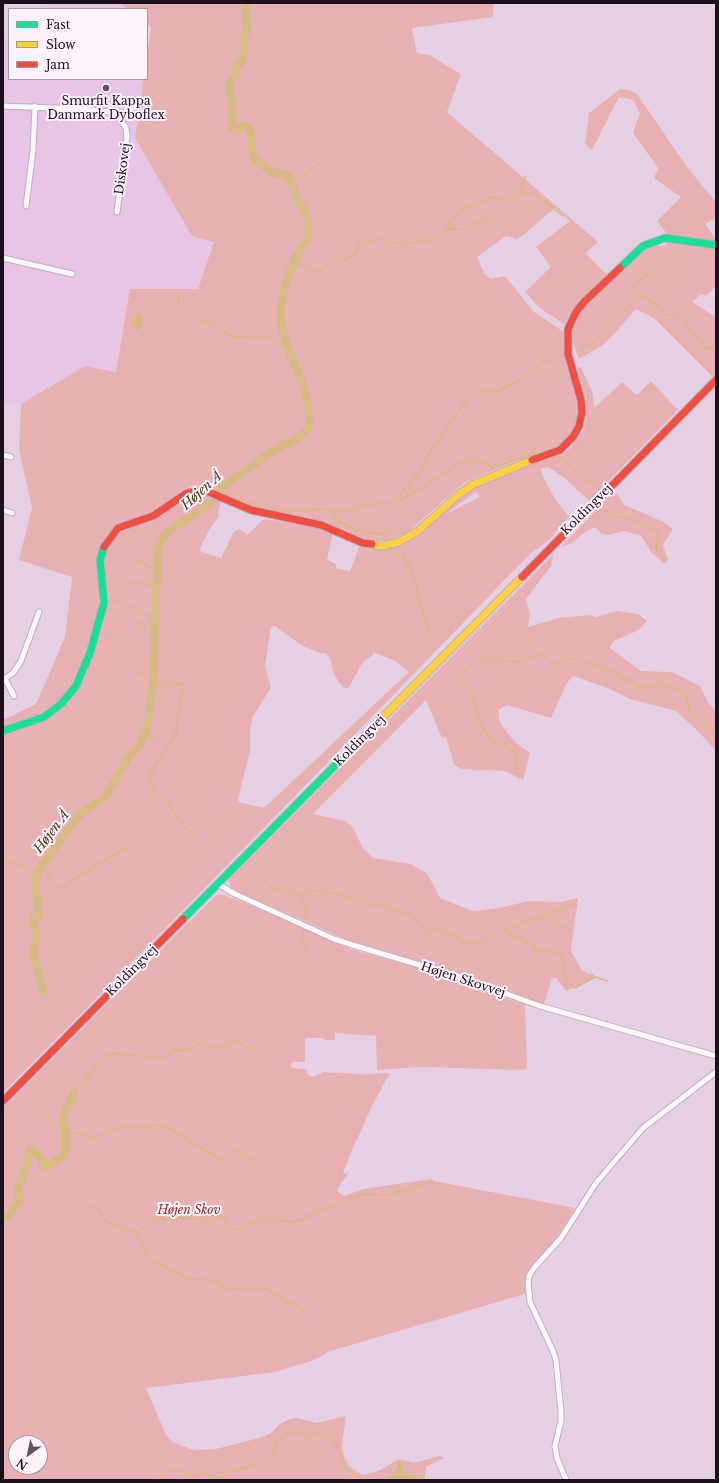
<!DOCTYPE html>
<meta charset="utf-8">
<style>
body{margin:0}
#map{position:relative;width:719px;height:1483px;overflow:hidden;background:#e5d0e3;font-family:"Libre Baskerville",serif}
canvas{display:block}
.frame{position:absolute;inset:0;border:4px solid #1d101d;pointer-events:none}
.legend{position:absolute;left:8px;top:8px;width:140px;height:72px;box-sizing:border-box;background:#fef2fd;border:1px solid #a498a3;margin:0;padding:5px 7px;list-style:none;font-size:12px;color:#1d101d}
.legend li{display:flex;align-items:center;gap:8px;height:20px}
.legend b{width:20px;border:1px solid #a498a3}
.north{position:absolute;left:8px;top:1435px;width:40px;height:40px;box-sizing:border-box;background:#fef2fd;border:1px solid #a498a3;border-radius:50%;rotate:213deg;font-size:11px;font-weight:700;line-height:16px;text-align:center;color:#1d101d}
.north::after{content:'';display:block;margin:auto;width:14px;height:18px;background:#635362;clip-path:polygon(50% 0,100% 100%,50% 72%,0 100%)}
</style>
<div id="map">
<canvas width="719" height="1483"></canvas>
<div class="frame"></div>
<ul class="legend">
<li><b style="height:5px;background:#16e098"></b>Fast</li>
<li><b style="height:5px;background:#ffcf43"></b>Slow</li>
<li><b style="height:5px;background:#f24e42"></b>Jam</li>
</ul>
<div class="north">N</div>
</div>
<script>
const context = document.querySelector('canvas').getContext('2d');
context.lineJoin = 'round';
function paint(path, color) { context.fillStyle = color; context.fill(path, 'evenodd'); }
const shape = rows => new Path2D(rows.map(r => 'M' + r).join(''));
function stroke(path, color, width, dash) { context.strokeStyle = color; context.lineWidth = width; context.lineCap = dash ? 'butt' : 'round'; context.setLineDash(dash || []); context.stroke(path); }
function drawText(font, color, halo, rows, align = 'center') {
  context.font = font + ' "Libre Baskerville",serif'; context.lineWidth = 4; context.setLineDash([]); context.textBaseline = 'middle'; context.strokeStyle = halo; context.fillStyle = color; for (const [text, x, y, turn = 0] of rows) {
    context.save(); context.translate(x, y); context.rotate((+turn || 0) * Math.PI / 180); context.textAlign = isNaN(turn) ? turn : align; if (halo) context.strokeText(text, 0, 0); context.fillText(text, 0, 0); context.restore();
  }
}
const built = shape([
 [47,3,119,3,127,9,46,9],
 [3,39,9,40,9,79,144,79,135,138,214,242,198,289,130,289,116,372,85,366,21,404,3,404]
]);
const green = shape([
 [119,3,494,3,493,17,412,28,417,53,429,55,461,74,447,112,598,242,586,253,608,276,573,309,564,324,541,309,525,292,551,267,536,247,570,221,555,208,522,236,517,239,506,236,477,257,484,273,490,279,505,276,534,312,564,332,565,355,572,378,579,410,578,423,570,436,559,446,506,465,464,483,408,532,389,541,371,541,322,522,301,517,266,512,244,505,210,486,194,485,186,489,149,514,120,523,111,530,98,555,97,568,100,590,98,616,85,659,76,679,67,693,46,711,35,718,3,727,3,720,36,704,65,637,72,577,19,560,32,508,19,449,21,404,85,366,116,372,130,289,198,289,214,242,192,236,135,138,144,79,147,79,147,56,151,27,147,24,147,9,127,9],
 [620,89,629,90,637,94,687,167,716,202,716,218,705,224,716,239,716,243,668,235,657,221,681,197,654,178,658,168,633,133,640,113,633,100,619,97,592,150,585,144,589,113],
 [668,240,716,248,716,286,706,296,701,294,692,302,716,317,716,376,714,378,654,318,636,309,606,343,579,359,570,333,578,314,583,306,637,255,652,245,665,246],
 [581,367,593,394,594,408,622,382,637,395,651,381,678,410,589,501,565,478,548,467,541,469,543,477,555,499,569,517,550,539,530,554,263,829,3,1093,3,735,43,721,56,713,77,692,92,659,103,624,105,610,104,565,106,552,114,538,128,528,153,519,183,498,194,494,207,494,222,500,218,512,219,516,209,530,199,551,221,558,234,532,239,529,248,535,264,519,300,524,333,532,327,560,336,564,336,568,349,571,348,572,350,571,360,544,382,549,401,545,411,540,444,510,479,486,507,472,567,451,578,438,584,429,587,413,586,397,576,368],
 [476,492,480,497,444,515],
 [275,626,301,645,320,653,326,653,330,659,334,674,340,684,346,689,349,687,363,662,373,655,373,652,395,661,409,672,264,808,239,802,238,799,250,752,250,730,253,716,271,688,265,666,271,627],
 [613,492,618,495,624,505,664,522,673,529,663,545,668,559,665,563,663,563,651,552,641,536,625,531,608,535,602,534,595,527,582,534,572,543,561,547],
 [553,555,551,566,526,599,530,613,528,627,558,618,589,615,596,617,617,611,638,614,647,621,639,630,614,641,610,646,610,648,641,671,672,672,700,686,708,702,716,711,716,751,698,731,676,711,630,699,608,688,573,676,567,683,551,718,507,705,499,709,499,720,503,727,516,743,530,753,523,780,505,771,462,769,454,765,446,737,442,738,426,700,313,814,345,821,353,827,362,847,373,858,411,864,427,873,440,898,473,911,499,908,529,901,561,902,578,898,571,950,580,968,587,973,594,974,594,979,566,991,556,978,552,978,544,1004,455,972,354,943,232,889,228,880],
 [216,895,223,895,245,903,354,950,454,977,452,982,525,1004,527,1065,526,1069,521,1070,422,1067,377,1070,376,1036,335,1033,335,1040,324,1040,324,1038,305,1038,305,1062,292,1062,291,1068,305,1069,309,1076,313,1077,323,1072,365,1074,390,1073,373,1104,353,1148,343,1173,348,1174,337,1189,338,1192,344,1196,363,1189,432,1179,434,1181,575,1208,554,1243,530,1268,526,1277,525,1294,327,1352,326,1354,311,1361,275,1372,146,1388,167,1437,173,1442,193,1450,216,1449,259,1438,270,1434,281,1423,291,1419,297,1418,317,1423,346,1416,342,1447,345,1460,351,1468,363,1475,379,1471,399,1459,413,1463,440,1456,444,1458,426,1467,424,1480,418,1480,419,1477,417,1475,403,1472,396,1465,394,1473,384,1480,3,1480,3,1108],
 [16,1443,40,1443,40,1467,16,1467]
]);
const water = shape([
 [139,314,143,319,140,329,138,331,133,327,130,322],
 [398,1463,403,1465,403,1472,417,1475,419,1477,418,1480,384,1480,394,1473]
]);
const stream = shape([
 [293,182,321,162],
 [520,192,526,176],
 [449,229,464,229,487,218,494,223],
 [293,263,320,271,339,257,343,261,356,254,359,244,380,238,389,244,399,242,404,244,432,240,448,229,448,223,463,208,473,207,490,197,507,201,520,192,526,194,535,194,563,216],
 [178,293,179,304,200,321,215,324],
 [636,297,633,289,633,284,652,272],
 [220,327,228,335,234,337,268,336,279,346,286,342],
 [579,351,590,345,616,318,626,310,636,297,641,295,657,305,663,314,681,316,707,350,716,345],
 [558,456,569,464,573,471,588,481,593,484,604,483],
 [222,487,239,499,266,509,302,511,325,509,331,511,338,521,362,532,384,534,386,531,394,532],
 [395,501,421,470,429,453,467,400,481,389,496,392,516,382,545,360,555,365],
 [331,511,334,509,342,512,367,505,398,502,464,461,479,460,494,468,532,453,552,449],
 [605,511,614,517,630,518,657,531,659,538,656,549,665,560],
 [135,530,158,551],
 [402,552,411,570,429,632],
 [133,558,157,570],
 [131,582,157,586],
 [114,601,124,603],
 [129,606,155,619],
 [135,622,155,630],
 [137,672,153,677],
 [457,677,480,659,515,662,540,654,556,665,570,658,614,672,642,688,659,684,670,686,686,693,689,711,716,733],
 [453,680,465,686,472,694,479,722,491,741,506,746,516,753,517,769],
 [153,684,183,684,176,733,150,775,151,786,157,796,168,804,184,827,197,836],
 [144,735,162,742],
 [3,859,28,867],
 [41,866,50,876,54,885,68,887,72,880,128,847],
 [35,870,38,871],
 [259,876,271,888,301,894,318,890,364,901,372,905,377,904,410,914,425,931,428,933,438,929,460,938,464,943,467,944,486,939],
 [301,895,307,910,306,921],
 [538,917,547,919,570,929],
 [304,930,302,944,307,951],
 [504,930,514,937,516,940,521,938,534,946,537,951,543,953,546,949,550,949,555,953,562,955,566,980,575,988,595,977,608,981],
 [492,938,504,930,574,904],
 [74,1093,108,1053,162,1058,177,1050,188,1051,201,1042,214,1049,236,1041,253,1050],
 [66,1131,96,1138,111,1130,125,1125,136,1127,164,1125,220,1159,233,1150,253,1160],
 [85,1205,99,1209,105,1221,136,1233,154,1219,187,1218,209,1220,221,1215,229,1227,235,1230,264,1219,296,1222,318,1211,363,1194,389,1195,430,1182],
 [136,1233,151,1260,190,1279,213,1280,227,1289,264,1288,310,1314],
 [155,1480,167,1470,188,1473,193,1476,204,1473,219,1479,230,1469,238,1471,248,1466,257,1465,274,1452,276,1441,282,1438,285,1433,297,1432,300,1434,309,1436,318,1432,324,1437,331,1437,336,1444,345,1468,349,1472,361,1477]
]);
const river = shape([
 [44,992,33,953,37,938,33,923,34,918,39,916,35,879,38,871,78,816,106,796,130,755,140,744,147,728,153,684,158,551,161,540,166,533,212,502,221,488,273,451,300,437,308,428,310,420,306,394,287,345,281,325,281,302,286,282,296,257,308,237,309,221,294,191,290,178,284,174,273,173,254,159,251,148,252,137,248,127,243,126,237,129,232,127,231,123,233,110,229,83,237,74,235,68,241,62,245,49,244,36,247,31,246,3],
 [3,1219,8,1216,20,1199,18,1187,28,1164,29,1150,32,1150,39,1156,44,1165,47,1166,62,1157,66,1149,66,1129,62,1121,65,1111,74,1093]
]);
const street = shape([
 [3,106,82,109,109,112,118,117,126,128,127,137,117,212],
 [26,206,33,150,35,106],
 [3,258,72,274],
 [3,455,11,457],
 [3,510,12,513],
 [5,679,14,696],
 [3,680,13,673,21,661,39,612],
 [218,884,235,894,334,939,356,946,460,977,540,1006,716,1056],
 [566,1480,557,1458,555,1446,561,1421,561,1412,556,1360,553,1351,530,1302,528,1285,529,1276,534,1268,561,1238,596,1183,643,1128,716,1072]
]);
const fast = shape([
 [620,268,643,246,665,238,716,245],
 [3,731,44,717,61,704,76,686,90,653,104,603,100,560,104,547],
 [183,919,380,720]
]);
const slow = shape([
 [372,544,382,546,399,542,418,531,458,495,472,485,532,460],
 [380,720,522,577]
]);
const jam = shape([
 [532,460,560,450,573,437,579,426,582,412,581,400,568,354,568,329,576,312,584,302,620,268],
 [104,547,118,528,153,516,187,493,204,490,251,510,321,525,363,543,372,544],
 [522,577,716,380],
 [3,1101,183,919]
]);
const markers = [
 [106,88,4,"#635362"]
];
const poiNames = [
 ["Smurfit Kappa",106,102],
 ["Danmark Dyboflex",106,116]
];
const streetNames = [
 ["Diskovej",123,169,-82],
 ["Koldingvej",587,510,-45],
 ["Koldingvej",360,741,-45],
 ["Koldingvej",132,971,-45],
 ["Højen Skovvej",463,980,18]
];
const parkNames = [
 ["Højen Skov",189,1211]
];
const waterNames = [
 ["Højen Å",202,491,-42],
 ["Højen Å",52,832,-53]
];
paint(built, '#e7c5e5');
paint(green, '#e8b2b4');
paint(water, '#d8ba85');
stroke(stream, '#d8ba85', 1.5);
stroke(river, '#d8ba85', 8);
stroke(street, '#c0afbe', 7);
stroke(fast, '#c0afbe', 9);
stroke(slow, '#c0afbe', 9);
stroke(jam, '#c0afbe', 9);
stroke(street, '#fbf8fb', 5);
stroke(fast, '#16e098', 7);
stroke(slow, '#ffcf43', 7);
stroke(jam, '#f24e42', 7);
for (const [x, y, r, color] of markers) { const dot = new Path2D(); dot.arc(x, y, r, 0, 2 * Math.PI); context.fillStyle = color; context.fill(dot); stroke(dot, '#fef2fd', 1.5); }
drawText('12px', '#1d101d', '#fef2fd', poiNames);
drawText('12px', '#1d101d', '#fef2fd', streetNames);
drawText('italic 12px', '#952e25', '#fef2fd', parkNames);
drawText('italic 13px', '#483a15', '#fef2fd', waterNames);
</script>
